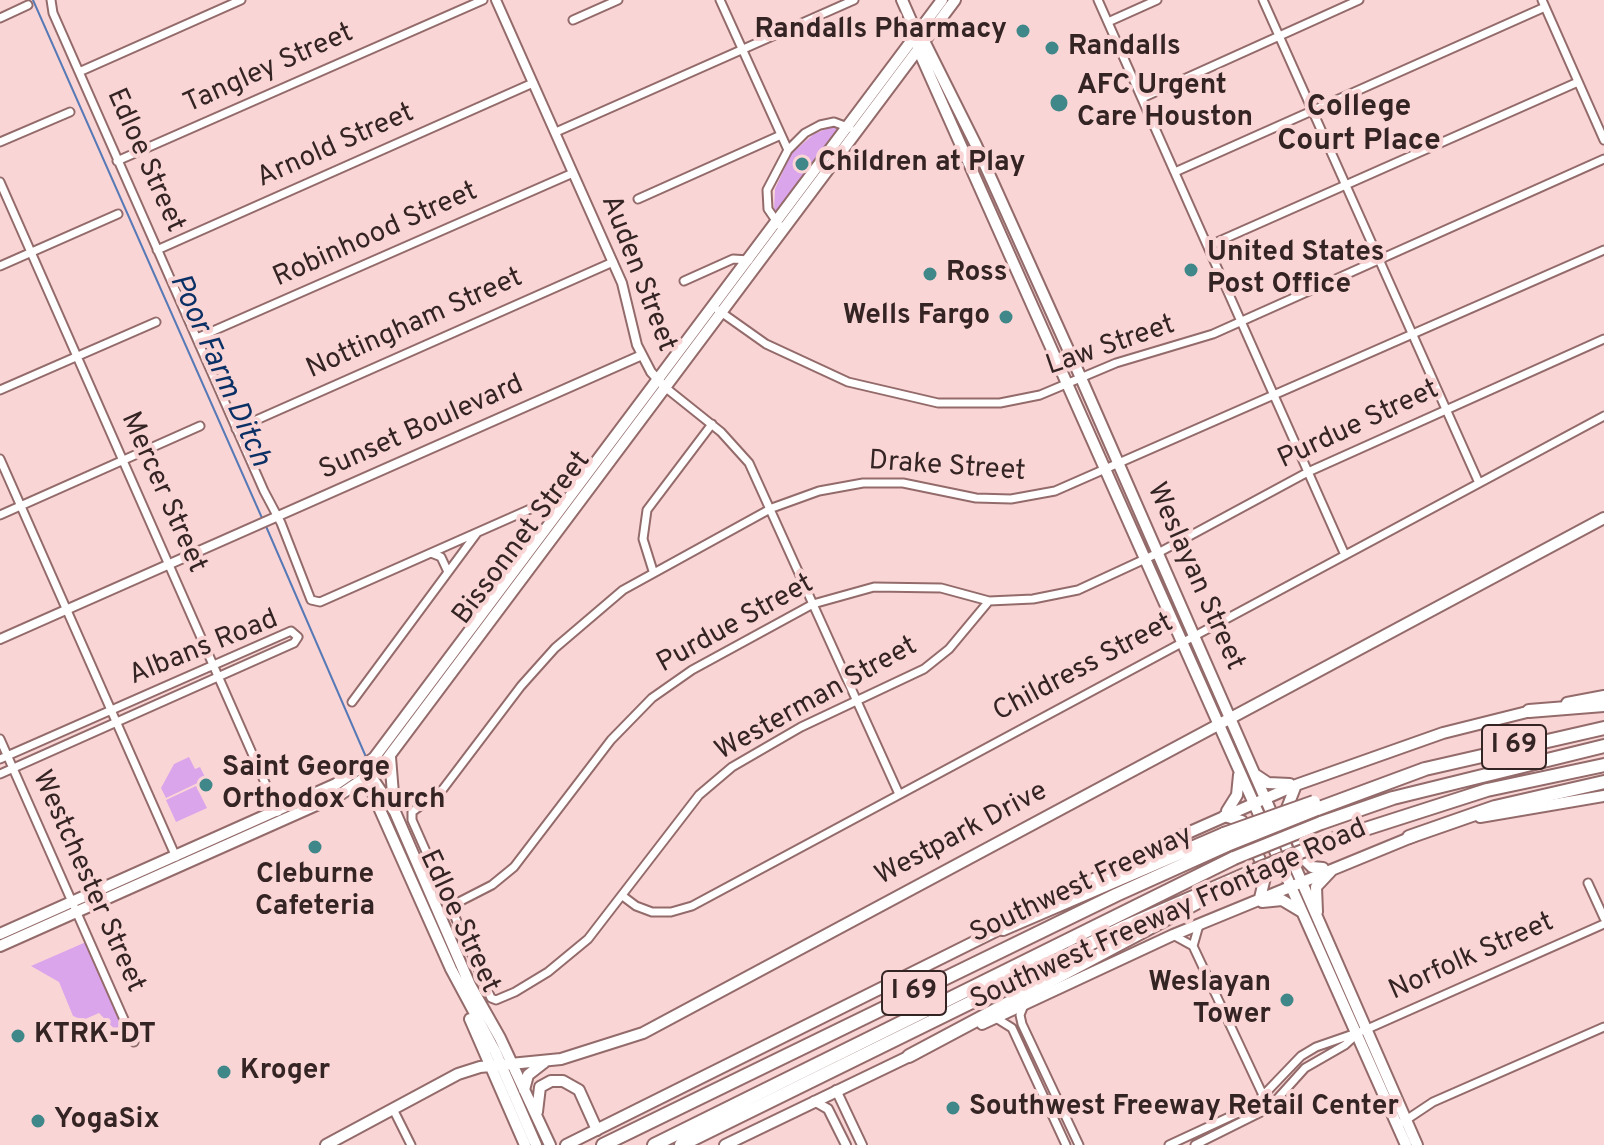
<!DOCTYPE html>
<style>
body{margin:0}
canvas{display:block;background:#fad5d5}
</style>
<canvas width="1604" height="1145"></canvas>
<script>
const context = document.querySelector('canvas').getContext('2d');
context.lineJoin = 'round';
function paint(path, color) { context.fillStyle = color; context.fill(path, 'evenodd'); }
const shape = rows => new Path2D(rows.map(r => 'M' + r).join(''));
function stroke(path, color, width, dash) { context.strokeStyle = color; context.lineWidth = width; context.lineCap = dash ? 'butt' : 'round'; context.setLineDash(dash || []); context.stroke(path); }
function drawText(font, color, halo, rows, align = 'center') {
  context.font = font + ' Overpass,sans-serif'; context.lineWidth = 8; context.setLineDash([]); context.textBaseline = 'middle'; context.strokeStyle = halo; context.fillStyle = color; for (const [text, x, y, turn = 0] of rows) {
    context.save(); context.translate(x, y); context.rotate((+turn || 0) * Math.PI / 180); context.textAlign = isNaN(turn) ? turn : align; if (halo) context.strokeText(text, 0, 0); context.fillText(text, 0, 0); context.restore();
  }
}
const green = shape([
 [831,127,840,130,782,209,774,211,775,189,791,154,814,134],
 [189,757,195,769,200,767,206,779,166,798,161,788,174,764],
 [196,786,207,808,176,822,166,800],
 [86,942,130,1040,127,1042,99,1013,83,1020,73,1016,59,982,31,966]
]);
const stream = shape([
 [33,0,262,518],
 [265,524,366,757]
]);
const minor = shape([
 [51,0,53,13,264,491,281,523,311,600,320,602,546,502],
 [720,0,788,150,767,190,768,209,779,225],
 [1098,0,1345,555],
 [1263,0,1479,483],
 [1542,0,1604,140],
 [0,18,28,5],
 [573,20,618,0],
 [1108,22,1157,0],
 [79,72,241,0],
 [1142,98,1359,0],
 [556,132,854,0],
 [0,142,70,112],
 [788,150,805,133,820,125,834,122,850,128],
 [117,161,483,0],
 [1175,172,1545,7],
 [0,182,278,812],
 [638,199,781,135],
 [1208,246,1578,82],
 [157,250,533,83],
 [0,266,118,214],
 [684,281,733,259,749,260],
 [718,310,766,344,848,382,938,403,1000,403,1040,395,1116,363,1213,334,1604,159],
 [197,338,573,173],
 [666,388,721,432,749,463,899,794],
 [0,390,156,322],
 [236,429,613,262],
 [0,459,176,857],
 [0,515,200,426],
 [431,553,441,557,448,572],
 [653,571,643,539,647,510,712,424],
 [989,601,949,649,924,669,801,727,732,767,699,795,588,939,548,972,515,992,496,1000,491,998,412,820,412,812,443,789,521,686,555,648,623,590,772,508,819,491,863,483,903,483,976,498,1011,499,1055,491,1604,250],
 [352,702,477,533],
 [0,739,134,1042],
 [0,759,291,631,298,637,294,643,0,774],
 [1588,883,1604,918],
 [624,897,636,906,652,912,671,912,692,906,1604,416],
 [451,906,492,885,514,867,611,740,652,698,692,670,813,604,874,587,941,588,989,601,1033,599,1078,590,1158,553,1308,472,1604,339],
 [1199,925,1193,946,1269,1108],
 [1173,935,1193,946],
 [1024,1005,1020,1015,1022,1024,1079,1145],
 [996,1018,1012,1028,1066,1145],
 [393,1109,411,1145],
 [1403,1122,1433,1102,1604,1027],
 [1169,1145,1253,1106,1301,1056,1316,1047,1365,1030,1604,924],
 [1195,1145,1269,1108,1305,1068,1345,1045,1356,1035]
]);
const tertiary = shape([
 [496,0,622,283,637,345,651,372,661,383],
 [0,639,642,355],
 [836,1090,862,1145],
 [814,1101,828,1109,846,1145]
]);
const secondary = shape([
 [902,0,917,34,918,49,1406,1145],
 [922,37,976,145,1081,378,1417,1145],
 [1567,703,1604,696],
 [390,757,394,806],
 [368,772,395,812,470,985,500,1038,550,1145],
 [364,774,451,969,495,1051,536,1145],
 [1256,775,1268,783,1290,784],
 [1296,785,1287,808,1303,858,1312,867,1323,868],
 [1227,811,1237,795,1239,775],
 [1224,816,1242,821,1266,873,1260,898],
 [1480,817,1604,796],
 [1262,902,1282,900,1302,912],
 [1036,909,1156,847,1296,785,1443,733,1535,710],
 [1317,912,1316,887,1332,870],
 [0,934,336,784,374,758,942,0],
 [0,946,341,794,381,767,955,0],
 [470,1019,525,1145],
 [982,1024,1173,935,1414,836],
 [524,1090,528,1075,546,1061],
 [537,1112,540,1087,551,1081,563,1081,579,1090,597,1130],
 [326,1145,458,1074,480,1067,561,1059,643,1033,1604,518],
 [566,1145,1008,925],
 [725,1145,916,1053]
]);
const motorway = shape([
 [1529,711,1604,705],
 [1317,809,1425,769,1604,728],
 [1321,823,1393,798,1604,746],
 [1409,837,1495,807,1604,782],
 [1328,841,1487,790,1604,765],
 [1003,929,1224,834],
 [909,1056,1200,901],
 [603,1145,1116,895,1227,845],
 [654,1145,1234,858],
 [681,1145,1124,927,1253,871]
]);
const motorwayBridge = shape([
 [1224,834,1314,802],
 [1227,845,1317,809],
 [1234,858,1321,823],
 [1253,871,1328,841]
]);
const markers = [
 [1023,31,8,"#3f8789"],
 [1052,48,8,"#3f8789"],
 [1059,103,10,"#3f8789"],
 [802,164,8,"#3f8789"],
 [1191,270,8,"#3f8789"],
 [930,274,8,"#3f8789"],
 [1006,317,8,"#3f8789"],
 [206,785,8,"#3f8789"],
 [315,847,8,"#3f8789"],
 [1287,1000,8,"#3f8789"],
 [18,1036,8,"#3f8789"],
 [224,1072,8,"#3f8789"],
 [953,1108,8,"#3f8789"],
 [38,1121,8,"#3f8789"]
];
const shields = [
 [1514,747,64],
 [914,993,64]
];
const shieldNames = [
 ["I 69",1514,747],
 ["I 69",914,993]
];
const poiNames = [
 ["Randalls Pharmacy",1007,31,"right"],
 ["Randalls",1068,48],
 ["AFC Urgent",1077,87],
 ["Care Houston",1077,119],
 ["Children at Play",818,164],
 ["United States",1207,254],
 ["Post Office",1207,286],
 ["Ross",946,274],
 ["Wells Fargo",990,317,"right"],
 ["Saint George",222,769],
 ["Orthodox Church",222,801],
 ["Cleburne",315,876,"center"],
 ["Cafeteria",315,908,"center"],
 ["Weslayan",1271,984,"right"],
 ["Tower",1271,1016,"right"],
 ["KTRK-DT",34,1036],
 ["Kroger",240,1072],
 ["Southwest Freeway Retail Center",969,1108],
 ["YogaSix",54,1121]
];
const streetNames = [
 ["Tangley Street",269,70,-24],
 ["Arnold Street",336,147,-24],
 ["Edloe Street",144,161,66],
 ["Robinhood Street",376,236,-24],
 ["Auden Street",637,274,69],
 ["Nottingham Street",415,325,-24],
 ["Law Street",1111,347,-19],
 ["Purdue Street",1359,426,-25],
 ["Sunset Boulevard",422,429,-24],
 ["Drake Street",947,468,4],
 ["Mercer Street",162,493,66],
 ["Bissonnet Street",523,539,-53],
 ["Weslayan Street",1194,577,66],
 ["Purdue Street",736,625,-29],
 ["Albans Road",204,649,-22],
 ["Childress Street",1084,669,-28],
 ["Westerman Street",817,700,-29],
 ["Westpark Drive",962,835,-28],
 ["Westchester Street",87,882,66],
 ["Southwest Freeway",1082,886,-25],
 ["Southwest Freeway Frontage Road",1169,916,-24],
 ["Edloe Street",458,922,65],
 ["Norfolk Street",1472,958,-24]
];
const neighbourhoodNames = [
 ["College",1359,109],
 ["Court Place",1359,143]
];
const waterNames = [
 ["Poor Farm Ditch",218,371,66]
];
paint(green, '#dba5eb');
stroke(stream, '#577ab7', 2);
stroke(minor, '#946b6b', 11);
stroke(tertiary, '#946b6b', 12);
stroke(secondary, '#946b6b', 14);
stroke(motorway, '#946b6b', 16);
stroke(minor, '#fff', 7);
stroke(tertiary, '#fff', 8);
stroke(secondary, '#fff', 10);
stroke(motorway, '#fff', 12);
stroke(motorwayBridge, '#946b6b', 16, []);
stroke(motorwayBridge, '#fff', 12);
for (const [x, y, r, color] of markers) { const dot = new Path2D(); dot.arc(x, y, r, 0, 2 * Math.PI); context.fillStyle = color; context.fill(dot); stroke(dot, '#fad5d5', 3); }
for (const [x, y, w] of shields) { const box = new Path2D(); box.roundRect(x - w / 2, y - 22, w, 44, 6); context.fillStyle = '#fad5d5'; context.fill(box); stroke(box, '#352424', 2); }
drawText('bold 26px', '#352424', null, shieldNames);
drawText('bold 28px', '#352424', '#fad5d5', poiNames, 'left');
drawText('28px', '#352424', '#fad5d5', streetNames);
drawText('bold 30px', '#352424', '#fad5d5', neighbourhoodNames);
drawText('italic 30px', '#0a3066', '#fad5d5', waterNames);
</script>
